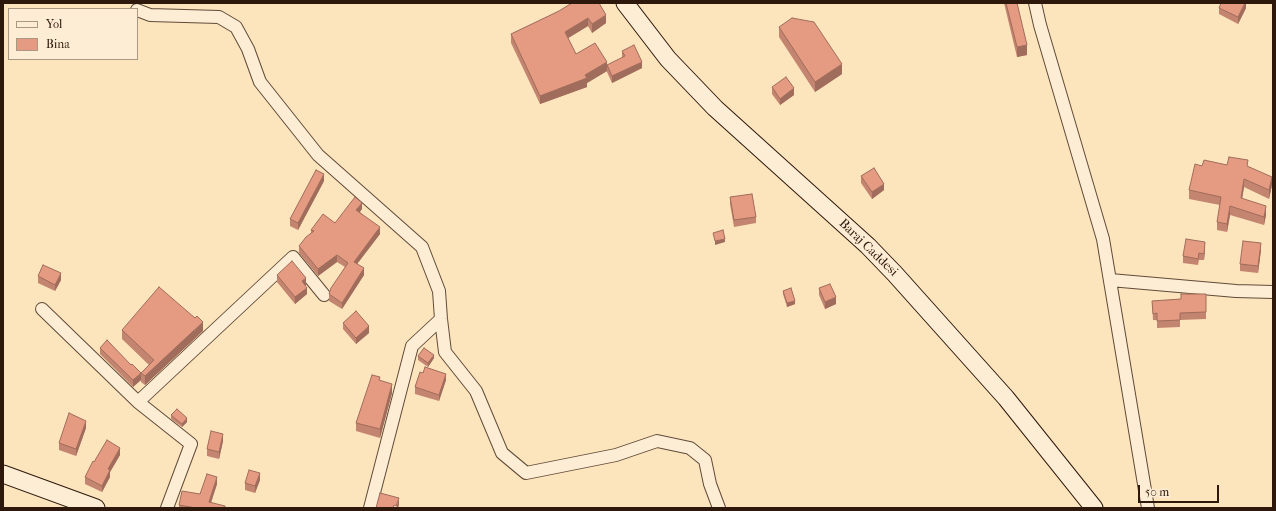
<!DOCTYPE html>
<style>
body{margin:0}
#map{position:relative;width:1276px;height:511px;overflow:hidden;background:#fce4bd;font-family:"IM FELL French Canon",serif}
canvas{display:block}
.frame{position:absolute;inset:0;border:4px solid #2d180b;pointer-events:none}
.legend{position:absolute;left:8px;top:8px;width:130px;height:52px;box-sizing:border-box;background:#fdedd4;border:1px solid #aa9884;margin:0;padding:5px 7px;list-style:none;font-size:12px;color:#2d180b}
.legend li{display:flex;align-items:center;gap:8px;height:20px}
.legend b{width:20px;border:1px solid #aa9884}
.scale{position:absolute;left:1138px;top:485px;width:81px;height:18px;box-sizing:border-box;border:2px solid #2d180b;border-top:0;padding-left:5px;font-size:12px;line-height:14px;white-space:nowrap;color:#2d180b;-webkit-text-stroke:3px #fdedd4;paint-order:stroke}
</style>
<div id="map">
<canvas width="1276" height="511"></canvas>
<div class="frame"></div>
<ul class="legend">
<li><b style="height:5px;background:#fdedd4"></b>Yol</li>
<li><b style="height:11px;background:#e49b82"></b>Bina</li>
</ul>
<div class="scale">50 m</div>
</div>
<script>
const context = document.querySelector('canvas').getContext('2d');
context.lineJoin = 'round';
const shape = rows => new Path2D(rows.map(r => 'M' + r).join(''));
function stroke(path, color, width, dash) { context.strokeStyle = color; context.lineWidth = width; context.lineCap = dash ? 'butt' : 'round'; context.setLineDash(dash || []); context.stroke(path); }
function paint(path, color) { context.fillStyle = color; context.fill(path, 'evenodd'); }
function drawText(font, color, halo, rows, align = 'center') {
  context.font = font + ' "IM FELL French Canon",serif'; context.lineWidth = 3.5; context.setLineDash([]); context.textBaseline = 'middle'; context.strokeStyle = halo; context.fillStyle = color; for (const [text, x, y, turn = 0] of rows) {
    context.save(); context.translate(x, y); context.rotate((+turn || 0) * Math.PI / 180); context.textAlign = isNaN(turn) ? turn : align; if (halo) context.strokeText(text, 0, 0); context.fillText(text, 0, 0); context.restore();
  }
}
const street = shape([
 [1035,3,1040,25,1103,239,1148,508],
 [137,10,150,15,219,17,236,27,248,49,260,82,318,155,422,247,439,291,441,319,445,352,476,391,502,453,526,473,616,455,657,441,690,448,705,460,710,484,719,508],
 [1110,280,1236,291,1273,292],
 [42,309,138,402,191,444,167,508],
 [138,402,293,257,324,295],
 [370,508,412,346,441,319]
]);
const secondary = shape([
 [625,3,668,59,692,84,715,108,868,246,895,274,1006,398,1094,508],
 [3,474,96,508]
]);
const wall = shape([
 [572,3,606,23,592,33,588,26,568,38,576,54,607,71,587,83,587,87,540,104,511,43,511,34,559,11],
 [1004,3,1017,3,1027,55,1017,57],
 [1246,3,1246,8,1238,24,1219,14,1219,8],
 [779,27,842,74,815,92,779,37],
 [622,51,642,68,612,83,607,72,607,65,622,58],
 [772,87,794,95,780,105,772,94],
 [1227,165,1248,166,1272,185,1269,199,1244,187,1242,198,1266,215,1264,225,1230,215,1227,232,1217,230,1217,222,1220,205,1189,199,1189,190],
 [861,176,884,190,872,199,861,183],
 [324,181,298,230,290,226,290,219],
 [730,197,756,217,756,223,734,227,730,204],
 [362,209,360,212,380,234,357,264,364,275,342,309,329,301,329,294,345,267,337,262,318,276,299,253,299,246,311,233,311,230,335,223],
 [1205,249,1204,260,1199,260,1198,265,1183,263,1183,256],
 [1261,250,1258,273,1240,271,1240,264],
 [277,275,306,285,305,286,307,294,295,304,277,282],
 [38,276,61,280,55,291,38,283],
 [819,288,836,304,825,309,819,295],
 [783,291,795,304,787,307,783,294],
 [1206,294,1206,319,1180,320,1180,327,1157,328,1157,320,1153,320,1152,301,1181,299],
 [343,323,369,333,356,344,343,329],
 [122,330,203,331,145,385,141,382,141,373,149,365,122,339],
 [100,348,131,365,141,380,133,387,100,354],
 [418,356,434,358,428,367,418,360],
 [380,380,392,393,380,438,356,431,356,423],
 [446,380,439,401,415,394,415,387],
 [171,415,187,422,182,427,171,419],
 [86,428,76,456,59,450,59,443],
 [223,441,219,459,207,456,207,449],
 [120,455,110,472,110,477,102,492,85,484,85,477,94,462],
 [260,480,255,493,245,490,245,483],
 [217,484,211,503,225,508,179,508,179,505,200,494]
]);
const shadedWall = shape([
 [1245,3,1246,3,1246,8,1238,24,1238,17],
 [606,15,606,23,592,33,592,24],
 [588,18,588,26,565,40,565,32],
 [1027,45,1027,55,1017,57,1017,47],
 [607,62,607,71,587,83,587,87,540,104,540,96,585,75],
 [642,62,642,68,612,83,612,76],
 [842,64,842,74,815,92,815,82],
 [794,88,794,95,780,105,780,99],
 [324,174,324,181,298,230,298,223],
 [1272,177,1272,185,1269,199,1269,190],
 [1244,179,1244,187,1241,206,1241,198],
 [884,184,884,190,872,199,872,192],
 [362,203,362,209,356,217,356,210],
 [1230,206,1230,215,1227,232,1227,224],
 [1266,206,1266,215,1264,225,1264,217],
 [380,227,380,234,354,268,354,262],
 [725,239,725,242,715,245,715,241],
 [1205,242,1205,249,1204,260,1204,254],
 [1261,243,1261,250,1258,273,1258,266],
 [337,255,337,262,318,276,318,269],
 [364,268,364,275,342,309,342,303],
 [61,273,61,280,55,291,55,285],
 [306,278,306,285,302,288,302,281],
 [307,288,307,294,295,304,295,297],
 [836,297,836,304,825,309,825,302],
 [795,301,795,304,787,307,787,303],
 [203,322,203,331,145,385,145,376],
 [369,326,369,333,356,344,356,338],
 [434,355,434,358,428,367,428,363],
 [141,373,141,380,133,387,133,380],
 [446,374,446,380,439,401,439,395],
 [392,384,392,393,380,438,380,429],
 [187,418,187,422,182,427,182,424],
 [86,421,86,428,76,456,76,449],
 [223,434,223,441,219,459,219,452],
 [120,448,120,455,110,472,110,477,102,492,102,486,108,469],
 [260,473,260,480,255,493,255,486],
 [217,477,217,484,209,508,209,502],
 [399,498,399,505,398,508,396,508]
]);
const building = shape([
 [572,3,599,3,606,15,592,24,588,18,565,32,576,54,595,43,607,62,585,75,587,78,540,96,511,34,559,11,572,3],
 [1006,3,1017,3,1027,45,1017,47,1006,3],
 [1221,3,1245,3,1238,17,1219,8,1221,3],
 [792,18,814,22,842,64,815,82,779,27,792,18],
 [634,45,642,62,612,76,607,65,625,56,622,51,634,45],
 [786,77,794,88,780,99,772,87,786,77],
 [1229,157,1248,160,1247,166,1272,177,1269,190,1244,179,1241,198,1266,206,1264,217,1230,206,1227,224,1217,222,1221,197,1189,190,1195,164,1202,166,1204,160,1227,165,1229,157],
 [874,168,884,184,872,192,861,176,874,168],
 [316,170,324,174,298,223,290,219,316,170],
 [752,194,756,217,734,220,730,197,752,194],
 [355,197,362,203,356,210,380,227,354,262,364,268,342,303,329,294,331,288,348,263,337,255,318,269,299,246,306,237,314,231,311,230,323,214,335,223,355,197],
 [723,230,725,239,715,241,713,233,723,230],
 [1186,239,1205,242,1204,254,1199,253,1198,259,1183,256,1186,239],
 [1243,241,1261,243,1258,266,1240,264,1243,241],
 [292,261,306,278,302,281,307,288,295,297,277,275,292,261],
 [43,265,61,273,55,285,38,276,43,265],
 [830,284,836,297,825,302,819,288,830,284],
 [159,287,195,318,197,316,203,322,145,376,141,373,154,360,122,330,159,287],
 [791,288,795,301,787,303,783,291,791,288],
 [1181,294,1206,294,1206,312,1180,313,1180,320,1157,321,1157,313,1153,314,1152,301,1181,299,1181,294],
 [356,311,369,326,356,338,343,323,356,311],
 [107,340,131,365,132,364,141,373,133,380,100,348,107,340],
 [424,348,434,355,428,363,418,356,424,348],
 [425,367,446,374,439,395,415,387,420,372,423,373,425,367],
 [372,375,380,377,379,380,392,384,380,429,356,423,372,375],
 [177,409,187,418,182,424,171,415,177,409],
 [69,413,86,421,76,449,59,443,69,413],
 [211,431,223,434,219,452,207,449,211,431],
 [107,440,120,448,108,469,110,470,102,486,85,477,93,461,94,462,107,440],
 [249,470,260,473,255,486,245,483,249,470],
 [207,474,217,477,209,502,225,506,225,508,196,508,179,505,182,491,200,494,207,474],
 [380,493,399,498,396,506,394,505,393,508,376,508,380,493]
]);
const streetNames = [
 ["Baraj Caddesi",868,248,44]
];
stroke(street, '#614b38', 14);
stroke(secondary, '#2d180b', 19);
stroke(street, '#fdedd4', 12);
stroke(secondary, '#fdedd4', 17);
paint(wall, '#c48570');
paint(shadedWall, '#a06c5b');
paint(building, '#e49b82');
stroke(building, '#a06c5b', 1);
drawText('13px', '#2d180b', '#fdedd4', streetNames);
</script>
